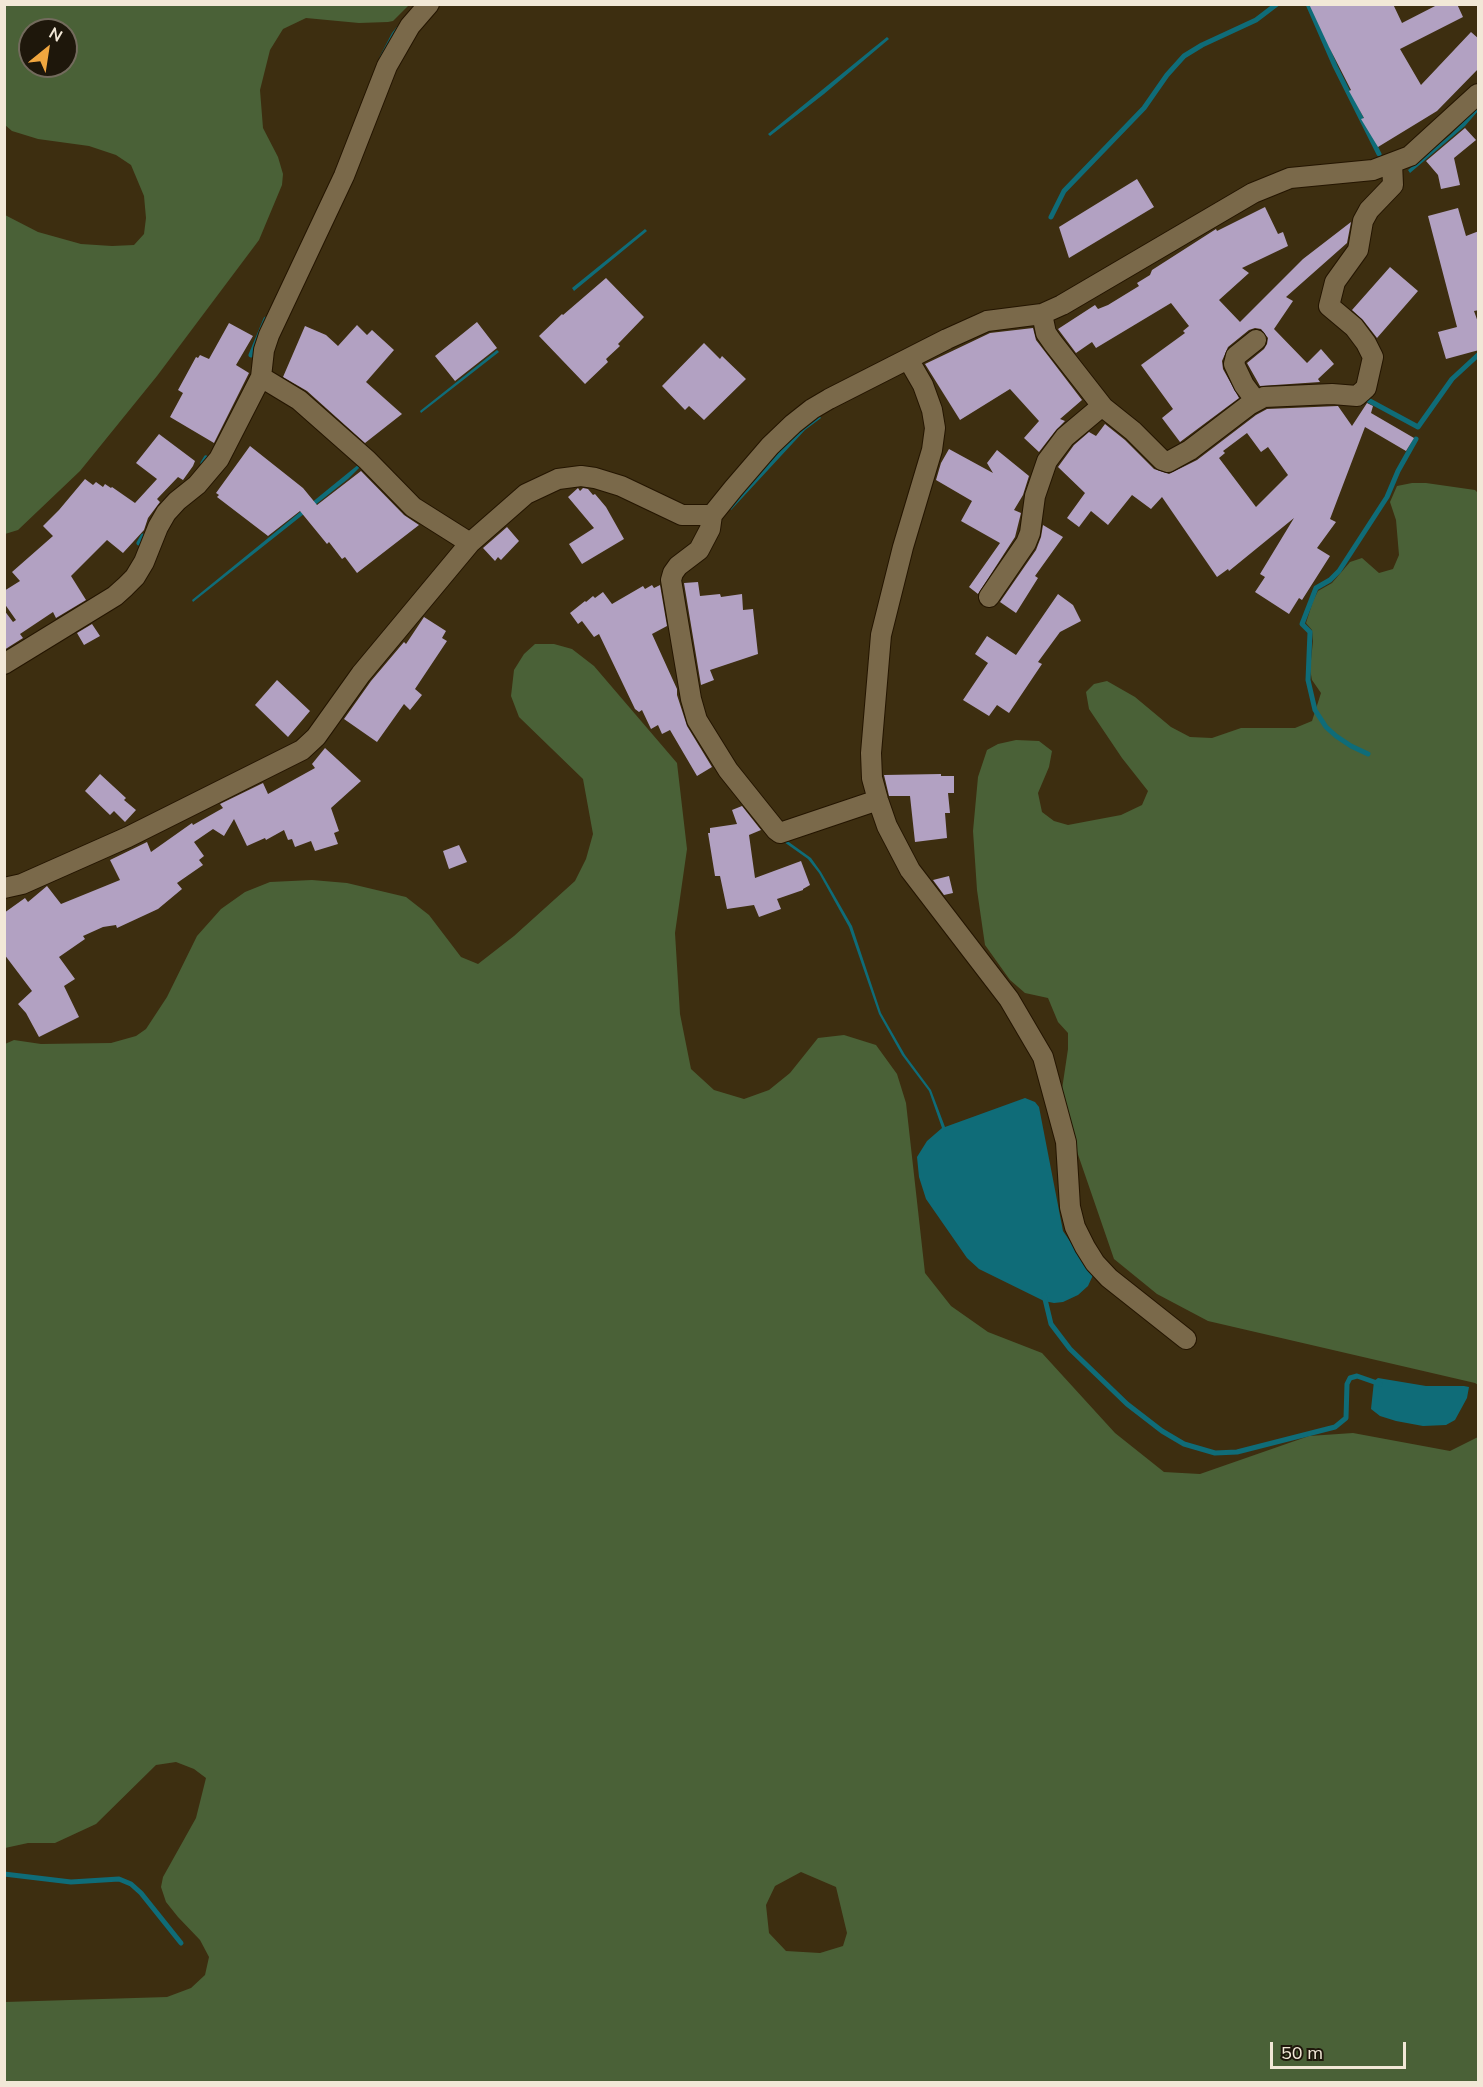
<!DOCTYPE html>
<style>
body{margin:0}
#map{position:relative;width:1483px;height:2087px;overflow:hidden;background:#3d2e10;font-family:Mulish,sans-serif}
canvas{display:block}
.frame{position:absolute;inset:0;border:6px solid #f2e8d7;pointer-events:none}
.north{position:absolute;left:18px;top:18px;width:60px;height:60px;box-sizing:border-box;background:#1e170b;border:2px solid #736b5d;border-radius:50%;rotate:30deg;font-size:16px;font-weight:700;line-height:24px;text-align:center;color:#f2e8d7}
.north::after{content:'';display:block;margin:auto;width:21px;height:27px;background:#f0a63f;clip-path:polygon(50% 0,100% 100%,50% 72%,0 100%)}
.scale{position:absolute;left:1270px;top:2042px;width:136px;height:27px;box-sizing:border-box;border:3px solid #f2e8d7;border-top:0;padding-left:8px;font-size:18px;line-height:21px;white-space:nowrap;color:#f2e8d7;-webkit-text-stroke:4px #1e170b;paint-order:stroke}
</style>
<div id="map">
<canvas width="1483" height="2087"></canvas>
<div class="frame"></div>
<div class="north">N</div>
<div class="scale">50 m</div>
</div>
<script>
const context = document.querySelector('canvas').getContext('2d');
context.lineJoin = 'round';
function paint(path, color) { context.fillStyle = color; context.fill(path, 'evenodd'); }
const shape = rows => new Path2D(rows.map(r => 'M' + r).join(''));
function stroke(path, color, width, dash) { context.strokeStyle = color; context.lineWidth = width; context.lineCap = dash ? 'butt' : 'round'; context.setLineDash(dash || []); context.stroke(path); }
const green = shape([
 [5,4,409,5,393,21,388,22,359,23,306,18,283,29,270,50,260,90,263,128,278,157,283,174,282,185,259,240,157,376,80,471,18,530,5,534,5,215,38,232,81,244,112,246,134,245,144,234,146,218,144,196,131,165,116,155,89,146,38,139,12,131,5,125],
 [30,30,66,30,66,66,30,66],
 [1412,483,1426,483,1475,490,1478,493,1478,1385,1475,1383,1208,1321,1157,1294,1114,1259,1073,1140,1061,1096,1068,1049,1068,1033,1058,1022,1048,998,1025,993,1010,980,985,945,977,890,973,831,978,777,987,750,998,744,1016,740,1039,741,1052,751,1049,767,1038,793,1042,812,1054,821,1068,825,1089,821,1121,815,1142,805,1148,791,1122,758,1089,709,1086,692,1094,684,1107,681,1135,697,1171,727,1190,737,1212,738,1241,728,1295,728,1312,721,1321,693,1312,680,1310,669,1313,641,1312,630,1306,623,1313,601,1318,591,1332,583,1350,562,1362,558,1379,573,1393,569,1399,555,1396,520,1390,502,1397,486],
 [535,644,554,644,572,649,594,666,677,763,687,849,675,933,680,1014,691,1069,714,1090,744,1099,769,1090,790,1073,818,1038,844,1035,876,1045,897,1074,906,1103,925,1273,951,1306,988,1332,1042,1353,1115,1433,1164,1472,1200,1474,1309,1436,1353,1433,1450,1451,1478,1437,1478,2082,5,2082,5,2002,167,1997,191,1988,205,1975,209,1957,200,1940,178,1917,166,1902,161,1887,163,1877,196,1818,206,1778,194,1769,176,1762,156,1765,96,1824,55,1843,28,1843,5,1848,5,1044,14,1040,41,1044,111,1043,136,1036,146,1029,167,997,197,936,221,909,245,892,270,882,312,880,347,883,406,897,429,915,461,957,478,964,514,936,575,881,586,859,593,834,583,779,519,717,511,696,514,670,524,654],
 [801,1872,836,1887,847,1933,843,1946,820,1953,786,1951,769,1933,766,1905,775,1886]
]);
const water = shape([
 [414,5,418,5,338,175,264,325,262,325,335,174,380,56,392,33],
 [887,37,889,39,824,94,770,136,768,134],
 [1478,107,1478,111,1465,126,1410,173,1408,170,1450,135],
 [645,229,647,231,574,291,572,288],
 [497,350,499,352,421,413,420,411],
 [819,415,821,418,805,430,731,510,728,507,803,426],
 [359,464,361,466,348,479,193,602,192,600],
 [786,840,811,858,821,872,852,926,881,1013,905,1055,931,1090,945,1127,1025,1098,1035,1102,1039,1107,1063,1231,1093,1275,1088,1286,1078,1295,1063,1302,1054,1303,1044,1301,979,1269,967,1258,926,1199,919,1177,917,1157,927,1141,942,1128,929,1091,902,1055,879,1014,849,927,819,873,808,859,784,842],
 [1378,1378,1426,1386,1464,1386,1469,1387,1467,1398,1455,1420,1446,1425,1423,1426,1396,1421,1380,1416,1371,1409,1374,1381]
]);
const stream = shape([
 [1308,4,1335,66,1379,154],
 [1051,217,1064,191,1144,108,1167,75,1184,56,1202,45,1256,20,1277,4],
 [251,355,266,319],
 [1368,400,1418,427,1452,379,1478,355],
 [203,463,206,458],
 [139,543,143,536],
 [1368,754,1351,746,1336,736,1326,727,1315,710,1308,680,1310,632,1302,624,1316,588,1330,580,1339,571,1387,497,1398,471,1416,439],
 [1044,1295,1051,1324,1070,1349,1127,1404,1162,1431,1184,1444,1215,1453,1237,1452,1335,1427,1346,1418,1347,1384,1350,1378,1357,1376,1380,1384],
 [4,1874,71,1882,119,1879,131,1884,141,1893,181,1943]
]);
const building = shape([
 [1309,4,1393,4,1402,23,1439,4,1457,4,1463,17,1400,49,1421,85,1471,32,1479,39,1479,68,1437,111,1378,147,1361,119,1364,118,1349,91,1351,90,1329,47],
 [1465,128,1476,140,1454,158,1460,185,1441,189,1438,175,1426,161],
 [1137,179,1154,207,1069,258,1059,227],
 [1265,207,1278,234,1283,232,1288,246,1242,268,1249,273,1219,300,1240,322,1303,259,1351,222,1347,243,1286,297,1293,301,1274,329,1307,363,1321,349,1334,364,1318,379,1320,382,1260,386,1247,363,1264,349,1267,344,1268,338,1261,329,1255,328,1249,330,1228,347,1222,361,1223,369,1239,398,1180,442,1162,418,1173,409,1141,365,1185,333,1183,331,1189,326,1171,303,1096,348,1092,342,1076,353,1058,329,1095,305,1098,309,1108,305,1139,286,1137,283,1150,275,1152,270,1216,229,1217,231],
 [1458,208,1466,236,1479,231,1479,310,1474,311,1479,325,1479,350,1446,359,1438,332,1457,327,1428,216],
 [1390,267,1418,291,1377,338,1363,320,1352,310],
 [606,278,644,317,618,344,620,346,606,359,608,362,585,384,539,336,562,314,563,315],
 [477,322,497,348,455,381,435,356],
 [229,323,253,336,236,365,249,373,214,443,170,417,183,393,178,390,196,357,198,358,200,355,209,359],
 [357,325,367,335,372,330,394,350,366,382,402,414,365,443,307,391,283,377,305,326,326,335,338,346],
 [1033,328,1036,340,1082,400,1060,419,1065,421,1056,430,1039,452,1024,438,1039,421,1010,389,960,420,925,364,990,333],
 [704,343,720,359,722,356,746,379,704,420,689,406,685,410,662,386],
 [1367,403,1373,406,1371,413,1414,438,1406,451,1365,427,1330,519,1336,522,1317,548,1330,556,1302,600,1299,598,1289,614,1255,592,1265,577,1260,574,1294,518,1229,571,1228,569,1217,577,1162,497,1151,509,1132,495,1108,525,1091,511,1079,527,1067,518,1085,493,1058,467,1074,445,1089,432,1096,436,1105,424,1125,440,1154,469,1169,474,1197,460,1256,415,1267,409,1338,406,1352,426],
 [1247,433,1261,452,1268,447,1288,475,1256,507,1219,458,1225,453,1223,451],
 [159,434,195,461,193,466,183,480,178,477,157,499,160,502,148,518,144,530,123,553,107,540,71,576,86,600,56,618,53,612,20,634,23,638,4,650,4,610,13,622,16,620,4,603,4,591,20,581,12,572,53,536,43,526,59,510,85,479,93,485,96,482,103,487,105,484,111,488,112,487,135,503,157,479,136,463],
 [250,446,303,488,317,505,361,471,404,515,419,525,357,573,345,557,342,559,329,542,327,544,300,511,268,536,217,497,219,495,216,493],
 [949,449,993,473,987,463,997,450,1029,476,1023,495,1014,510,1021,513,1015,537,978,594,969,587,1000,543,961,521,972,501,936,480,941,463],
 [578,488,580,491,583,488,588,489,593,495,595,494,606,507,624,539,582,564,569,544,594,528,568,497],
 [1043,525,1063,537,1035,576,1038,578,1016,613,1000,602,1036,550,1041,537],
 [507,527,519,541,501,560,498,557,495,561,483,548],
 [698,582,700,596,720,594,721,597,742,594,743,610,753,609,758,654,710,670,714,680,701,685,684,583],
 [652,585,654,588,660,585,667,626,652,634,677,689,677,695,687,726,712,767,697,776,670,730,662,734,658,725,651,729,642,710,639,712,635,709,599,634,594,637,582,621,578,624,570,613,585,601,586,602,593,596,595,598,603,592,612,604,643,586,645,589],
 [1058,594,1073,605,1081,621,1060,632,1038,662,1042,664,1009,713,997,705,989,716,963,700,988,663,975,654,987,636,1016,655],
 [424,617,446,631,442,638,447,641,415,689,422,695,410,710,404,704,377,742,344,719,371,681,404,642,406,644],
 [92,624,100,636,84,645,77,633],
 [277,680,310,711,288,737,255,705],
 [325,748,361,781,331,808,339,831,334,833,338,844,315,851,311,841,295,847,292,839,288,840,284,830,266,840,265,838,247,846,234,819,224,836,213,829,194,842,204,856,199,860,203,865,177,883,182,889,158,909,117,928,116,925,103,927,83,936,85,939,59,957,75,979,64,986,79,1017,39,1037,26,1013,18,1004,32,991,4,954,4,913,25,898,28,902,47,886,61,904,120,880,110,860,147,842,151,852,192,823,193,825,223,808,220,804,263,783,268,794,315,768,312,764],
 [100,774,126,798,124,800,136,810,125,822,114,811,110,815,85,791],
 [941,774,941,776,954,776,954,793,948,793,950,813,945,813,947,838,915,842,910,796,889,796,884,775],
 [742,806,761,830,749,835,755,878,801,861,810,885,803,889,803,890,777,899,781,909,759,917,754,905,727,909,720,876,715,876,708,833,710,833,710,828,737,824,732,810],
 [459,845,467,862,449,869,443,851],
 [949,876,953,893,944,895,933,880]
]);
const minor = shape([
 [1042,314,1046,333,1053,343,1103,407,1133,431,1162,460,1168,462,1190,450,1249,405,1264,397,1332,394,1357,396,1366,388,1373,357,1366,343,1354,327,1329,306,1335,282,1358,250,1363,221,1369,210,1393,185,1392,163],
 [908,359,923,385,932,410,935,428,932,450,903,547,881,635,871,753,872,778,878,800,887,826,910,870,1009,999,1043,1057,1066,1142,1070,1207,1075,1227,1085,1247,1095,1263,1109,1278,1186,1339],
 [261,377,299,400,367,460,413,507,470,543],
 [1256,401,1244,385,1234,364,1236,356,1256,340],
 [989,597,1026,543,1030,533,1035,496,1047,461,1065,437,1102,406],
 [4,664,115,596,125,587,135,577,144,562,158,527,166,513,177,501,197,485,219,459,261,377,264,350,269,335,344,176,387,66,410,26,429,4],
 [878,800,780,833,776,830,728,770,697,720,691,699,671,580,673,573,678,566,699,550,710,529,712,515,733,489,770,446,793,424,812,409,829,399,947,339,987,321,1042,314,1062,305,1253,193,1290,178,1373,170,1410,156,1478,94],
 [4,888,22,884,128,837,302,750,316,737,361,674,470,543,526,494,558,479,581,476,595,478,621,486,682,515,712,515]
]);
paint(green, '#4a6137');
paint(water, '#0f6c78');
stroke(stream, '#0f6c78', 5);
paint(building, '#b2a1c2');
stroke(minor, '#241500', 22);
stroke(minor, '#7a694a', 20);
</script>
